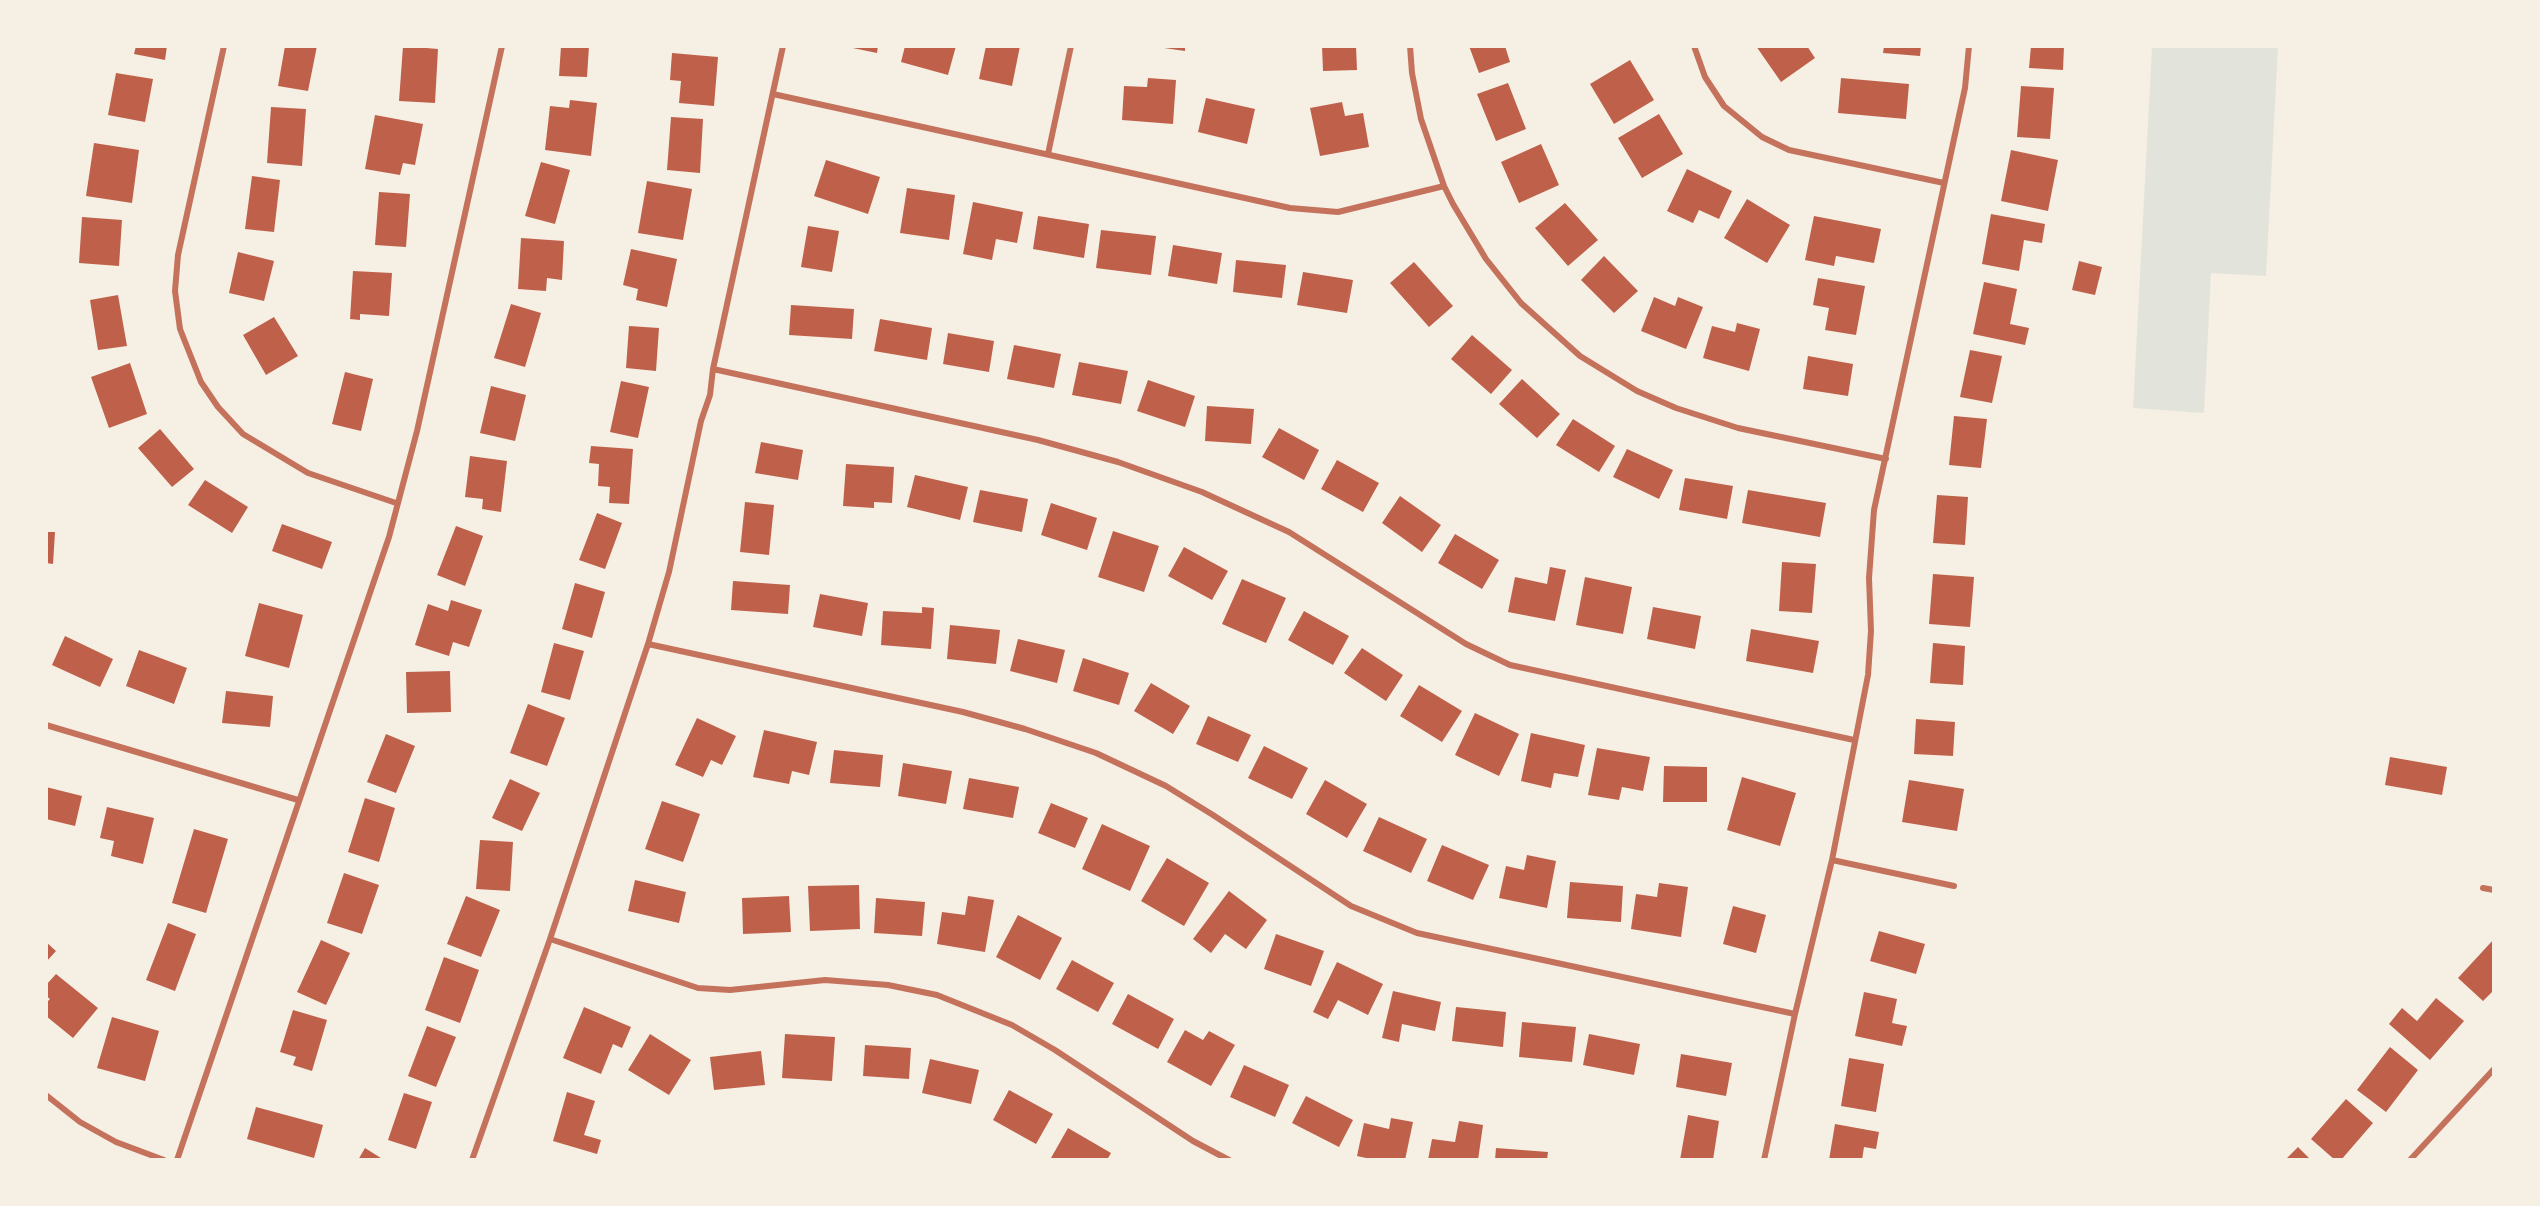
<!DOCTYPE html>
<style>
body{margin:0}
#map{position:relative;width:2540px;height:1206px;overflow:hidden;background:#f6efe4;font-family:"PT Sans Narrow",sans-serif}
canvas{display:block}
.frame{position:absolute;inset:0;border:48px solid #f6efe4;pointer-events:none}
</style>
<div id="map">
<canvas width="2540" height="1206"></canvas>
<div class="frame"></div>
</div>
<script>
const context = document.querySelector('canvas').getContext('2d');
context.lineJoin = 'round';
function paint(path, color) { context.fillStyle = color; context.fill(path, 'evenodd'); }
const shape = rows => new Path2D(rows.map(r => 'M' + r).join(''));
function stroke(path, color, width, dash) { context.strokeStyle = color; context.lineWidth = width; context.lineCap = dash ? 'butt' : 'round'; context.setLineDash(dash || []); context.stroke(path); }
const green = shape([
 [2152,47,2278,47,2266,276,2211,273,2204,413,2133,408]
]);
const building = shape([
 [136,46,167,46,165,60,134,54],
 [285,46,317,46,308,91,278,86],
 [403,46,438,49,435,103,399,101],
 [561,46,589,46,587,77,559,76],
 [843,46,878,46,877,53],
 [905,46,956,46,948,75,901,62],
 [986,46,1020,46,1012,86,979,79],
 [1150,46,1185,46,1185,51],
 [1322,46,1356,46,1357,70,1323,71],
 [1469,46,1505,46,1510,62,1479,73],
 [1756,46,1807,46,1815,58,1781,82],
 [1884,46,1921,46,1920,56,1883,53],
 [2031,46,2064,46,2063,70,2029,68],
 [672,53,718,57,714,106,679,103,681,81,670,80],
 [1630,60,1654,100,1614,124,1590,84],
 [116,73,153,79,145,122,108,115],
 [1148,78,1176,80,1173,124,1122,120,1124,86,1147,87],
 [1841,78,1909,84,1906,119,1838,113],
 [1508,83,1526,129,1496,141,1477,94],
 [2021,86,2054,88,2050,139,2017,137],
 [1206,98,1255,109,1247,144,1198,132],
 [570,100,597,103,591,156,545,150,550,106,569,108],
 [1342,102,1345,116,1363,113,1369,147,1320,156,1310,108],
 [271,107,306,109,302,166,267,163],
 [1659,114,1683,154,1642,178,1618,138],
 [375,115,423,124,415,165,403,163,400,175,365,169],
 [671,117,703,119,700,173,667,170],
 [94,143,139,150,132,203,86,196],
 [1541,144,1559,185,1519,203,1501,162],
 [2011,150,2058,160,2048,211,2001,201],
 [826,160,880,177,868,214,814,196],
 [541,162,570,170,555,224,525,216],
 [1687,169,1732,191,1719,219,1699,210,1693,223,1667,211],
 [252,176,280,180,274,232,245,229],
 [647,181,692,189,683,240,638,233],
 [907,188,955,195,949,240,900,233],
 [379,192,410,194,406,247,375,245],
 [1747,199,1790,225,1767,263,1724,238],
 [973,202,1023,212,1017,243,996,239,992,260,963,254],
 [1565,203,1598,240,1568,266,1535,228],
 [1991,214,2045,224,2042,243,2024,240,2019,271,1982,264],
 [1038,216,1089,224,1084,258,1033,249],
 [1814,216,1881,229,1874,263,1836,256,1834,266,1805,260],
 [82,217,122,220,119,266,79,263],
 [808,226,839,231,832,272,801,267],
 [1101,230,1156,236,1151,275,1096,268],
 [521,238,564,241,562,280,547,278,546,291,518,289],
 [1173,245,1222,253,1217,284,1168,276],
 [631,249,677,259,667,307,636,300,638,289,623,285],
 [238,252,274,261,264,301,229,293],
 [1604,256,1638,291,1614,313,1581,280],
 [1236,260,1286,265,1282,298,1233,292],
 [2079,261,2102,267,2095,295,2072,290],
 [1414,262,1453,306,1429,327,1390,283],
 [353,271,392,273,389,316,360,314,360,320,350,319],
 [1303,272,1353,280,1347,313,1297,305],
 [1818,278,1865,286,1856,335,1825,330,1829,308,1813,305],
 [1984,282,2017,289,2010,324,2029,328,2025,345,1973,334],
 [118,295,127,346,98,350,90,300],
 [1654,297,1675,306,1678,297,1703,307,1686,349,1641,331],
 [511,304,541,313,525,367,494,358],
 [791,305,854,309,852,339,789,335],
 [274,317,298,356,266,375,243,335],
 [880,319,932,328,927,360,874,351],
 [1737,323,1760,329,1749,371,1703,358,1712,326,1735,332],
 [629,326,659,328,656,371,626,368],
 [948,333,994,341,989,372,943,364],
 [1472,335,1512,370,1491,394,1451,359],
 [1014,345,1061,354,1054,388,1007,379],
 [1970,350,2002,356,1992,403,1960,397],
 [1808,356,1853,364,1848,396,1803,389],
 [1079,362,1128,371,1121,404,1072,395],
 [130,363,147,414,109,428,91,377],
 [345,372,373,379,361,431,332,424],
 [1522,379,1560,414,1537,438,1499,404],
 [1148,380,1195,396,1185,427,1137,411],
 [621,381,649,387,638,438,610,432],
 [491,386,526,395,515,441,480,433],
 [1207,406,1254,409,1251,444,1205,441],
 [1954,416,1987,419,1981,468,1949,465],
 [1573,419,1615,446,1599,472,1556,445],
 [1279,428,1319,450,1304,480,1262,457],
 [160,429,194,469,172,487,138,448],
 [761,442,803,450,798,480,755,473],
 [591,446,633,449,629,504,609,503,610,487,598,486,599,464,589,463],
 [1627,449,1673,470,1659,499,1613,477],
 [470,456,507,461,501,512,482,509,483,499,465,497],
 [1337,460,1379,483,1363,512,1321,489],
 [846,464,894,467,892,503,874,502,874,508,843,506],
 [915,475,968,487,960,520,907,507],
 [1685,478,1733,486,1727,519,1679,510],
 [205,480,248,507,232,533,188,505],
 [980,490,1028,499,1022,532,973,522],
 [1748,490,1826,503,1820,537,1742,523],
 [1937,495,1968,497,1965,545,1933,543],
 [1400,496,1441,525,1422,552,1382,523],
 [745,502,774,505,769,555,740,552],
 [1051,503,1097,518,1087,550,1041,535],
 [597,513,622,523,605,569,579,560],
 [282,524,332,542,322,569,272,551],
 [456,526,483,536,465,586,437,575],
 [1113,531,1159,546,1144,592,1098,577],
 [46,532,55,532,53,564,46,563],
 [1455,534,1499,560,1482,589,1438,563],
 [1184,547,1228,571,1212,600,1168,576],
 [1782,562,1816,564,1812,613,1779,611],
 [1550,567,1566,570,1555,621,1508,612,1515,577,1547,584],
 [1933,574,1974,577,1970,627,1929,624],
 [1585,577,1632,587,1623,634,1576,625],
 [1242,579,1286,598,1266,643,1222,624],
 [733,581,790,585,788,614,731,610],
 [575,583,605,592,592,638,562,629],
 [820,594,868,603,862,636,813,627],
 [451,600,482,610,469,647,453,642,449,656,415,645,428,604,448,611],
 [259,603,303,615,289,668,245,656],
 [922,607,934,608,931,649,881,645,883,611,922,613],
 [1653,607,1701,616,1695,649,1647,639],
 [1304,611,1349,636,1333,665,1288,640],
 [950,625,1000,630,996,664,947,659],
 [1751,629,1819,641,1813,673,1746,661],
 [65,636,113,659,100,687,52,665],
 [1018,639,1065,650,1057,683,1010,671],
 [554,643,584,651,570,700,541,692],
 [1933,643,1965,646,1963,685,1930,683],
 [1362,648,1403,675,1386,701,1344,673],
 [139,650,187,668,174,704,126,686],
 [1083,658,1129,673,1119,705,1073,691],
 [450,671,451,712,407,713,406,672],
 [1151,683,1190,706,1173,734,1134,711],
 [1419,685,1462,711,1442,742,1400,716],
 [226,691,273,696,270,727,222,723],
 [528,704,565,718,547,766,510,753],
 [1475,713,1519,734,1499,776,1455,755],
 [1208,716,1251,735,1238,762,1196,744],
 [697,718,736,736,722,765,711,760,703,777,675,765],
 [1916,719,1955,722,1953,756,1914,754],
 [764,730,817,742,809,775,792,771,789,784,753,777],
 [1531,733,1585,745,1578,777,1554,773,1551,788,1521,781],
 [386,734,415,746,396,793,367,782],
 [1264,746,1308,768,1292,799,1248,778],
 [1597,748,1650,757,1643,791,1622,787,1619,800,1588,795],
 [834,750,883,755,880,787,830,783],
 [2390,757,2447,767,2442,795,2385,785],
 [903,763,952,771,946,804,898,796],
 [1664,766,1707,767,1707,802,1663,802],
 [1742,777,1796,793,1780,846,1727,830],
 [969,778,1019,787,1013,818,963,809],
 [510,779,540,793,522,831,492,818],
 [1325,780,1367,804,1347,838,1306,814],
 [1909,780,1964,789,1957,831,1902,822],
 [46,787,82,796,75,826,46,819],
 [365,798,395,808,379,862,348,852],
 [662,801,700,814,683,862,645,849],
 [1051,803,1088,818,1075,848,1038,833],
 [107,807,154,818,143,864,111,856,114,841,100,838],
 [1379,817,1427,839,1411,873,1363,851],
 [1102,824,1150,846,1130,891,1082,869],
 [194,829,228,839,206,913,172,903],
 [480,840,513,842,510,891,476,889],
 [1442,845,1489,865,1473,900,1427,881],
 [1527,855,1556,861,1547,908,1499,898,1506,866,1524,870],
 [1167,858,1209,883,1184,926,1141,901],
 [344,873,379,885,362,934,327,923],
 [635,880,686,892,679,923,628,911],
 [1570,882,1623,886,1621,922,1567,918],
 [1659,883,1688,887,1681,937,1631,929,1636,894,1657,897],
 [859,885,860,929,810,931,808,886],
 [1229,891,1267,920,1246,949,1225,934,1211,953,1193,939],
 [466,896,500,910,481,957,447,944],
 [789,896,791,932,743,934,742,898],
 [968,896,994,900,985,952,937,944,942,912,965,915],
 [876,898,925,902,922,936,874,933],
 [1733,906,1766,915,1756,953,1723,944],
 [1018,915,1062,938,1040,980,996,957],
 [168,923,196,934,175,991,146,980],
 [1879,931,1925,944,1916,974,1870,961],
 [1276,934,1324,951,1311,986,1264,969],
 [2494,939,2494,990,2483,1001,2458,978],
 [321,940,350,953,326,1005,297,992],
 [46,942,56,951,46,962],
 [444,957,479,970,460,1023,425,1010],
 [1072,960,1114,983,1098,1012,1056,989],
 [1337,962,1383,984,1368,1015,1338,1000,1328,1019,1313,1012],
 [56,974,98,1008,73,1038,46,1016,46,1003,50,999,46,996,46,985],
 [1393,991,1441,1002,1435,1031,1402,1024,1399,1042,1382,1038],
 [1864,992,1897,999,1892,1023,1907,1026,1902,1046,1855,1036],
 [1128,994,1174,1019,1158,1049,1112,1024],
 [2436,998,2464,1021,2430,1060,2389,1024,2402,1008,2417,1021],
 [584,1007,631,1027,622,1048,613,1044,601,1074,563,1058],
 [1456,1007,1506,1012,1503,1047,1452,1041],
 [293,1010,327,1020,312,1071,293,1065,296,1057,280,1052],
 [112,1017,159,1031,145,1081,97,1068],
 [1522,1022,1576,1027,1572,1062,1519,1057],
 [427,1026,456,1037,436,1087,408,1076],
 [1185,1030,1203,1040,1209,1031,1235,1045,1211,1086,1167,1062],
 [650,1034,691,1060,669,1095,628,1070],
 [785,1034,835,1037,832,1081,782,1078],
 [1589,1034,1640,1044,1634,1075,1583,1065],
 [865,1045,911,1048,909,1079,863,1076],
 [2390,1047,2418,1070,2386,1112,2357,1090],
 [761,1051,765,1085,714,1090,710,1057],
 [1681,1054,1732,1063,1726,1096,1676,1087],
 [1849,1058,1884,1064,1876,1112,1841,1106],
 [930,1059,979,1070,971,1104,922,1093],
 [1244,1065,1289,1085,1275,1117,1230,1097],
 [1009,1090,1053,1114,1036,1144,993,1120],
 [567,1092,595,1101,584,1135,601,1140,597,1154,553,1141],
 [404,1093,432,1102,416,1149,388,1140],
 [1306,1096,1353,1120,1339,1147,1292,1123],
 [2346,1099,2373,1123,2341,1160,2335,1160,2311,1139],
 [256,1107,323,1125,314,1158,247,1139],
 [1688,1115,1719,1121,1713,1160,1680,1160],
 [1391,1118,1413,1122,1405,1160,1375,1160,1357,1156,1364,1123,1389,1129],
 [1459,1121,1483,1125,1478,1160,1428,1160,1432,1139,1455,1142],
 [1835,1124,1879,1132,1876,1149,1864,1147,1862,1160,1829,1160],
 [1068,1128,1111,1153,1107,1160,1054,1160,1051,1158],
 [2298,1147,2311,1160,2285,1160],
 [365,1148,384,1160,358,1160],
 [1496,1148,1548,1152,1547,1160,1495,1160]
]);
const minor = shape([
 [224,46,178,255,175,291,180,329,201,382,218,407,243,434,308,473,396,503],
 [1410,46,1412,73,1421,119,1444,186,1453,204,1486,259,1521,303,1580,356,1637,391,1676,408,1738,428,1886,459],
 [1694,46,1705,77,1724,106,1762,137,1789,150,1944,183],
 [773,94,1290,208,1338,212,1444,186],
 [1048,154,1071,46],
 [713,369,1038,440,1118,462,1202,492,1289,532,1466,644,1510,665,1854,740],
 [648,644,963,712,1025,729,1096,753,1166,786,1213,815,1351,906,1417,933,1795,1014],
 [46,725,298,800],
 [1832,860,1954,886],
 [2483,888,2494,890],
 [550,939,698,988,730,990,825,980,888,985,937,995,1012,1025,1055,1050,1193,1141,1229,1160],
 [46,1095,80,1122,116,1142,164,1160],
 [177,1160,389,537,417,431,502,46],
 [472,1160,550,939,648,644,669,572,701,421,710,395,713,369,783,46],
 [1764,1160,1795,1014,1832,860,1868,675,1871,631,1869,578,1874,510,1965,88,1969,46],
 [2410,1160,2494,1069]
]);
paint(green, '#e2e4dc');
paint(building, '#bf614a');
stroke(minor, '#c5725c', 6);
</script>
